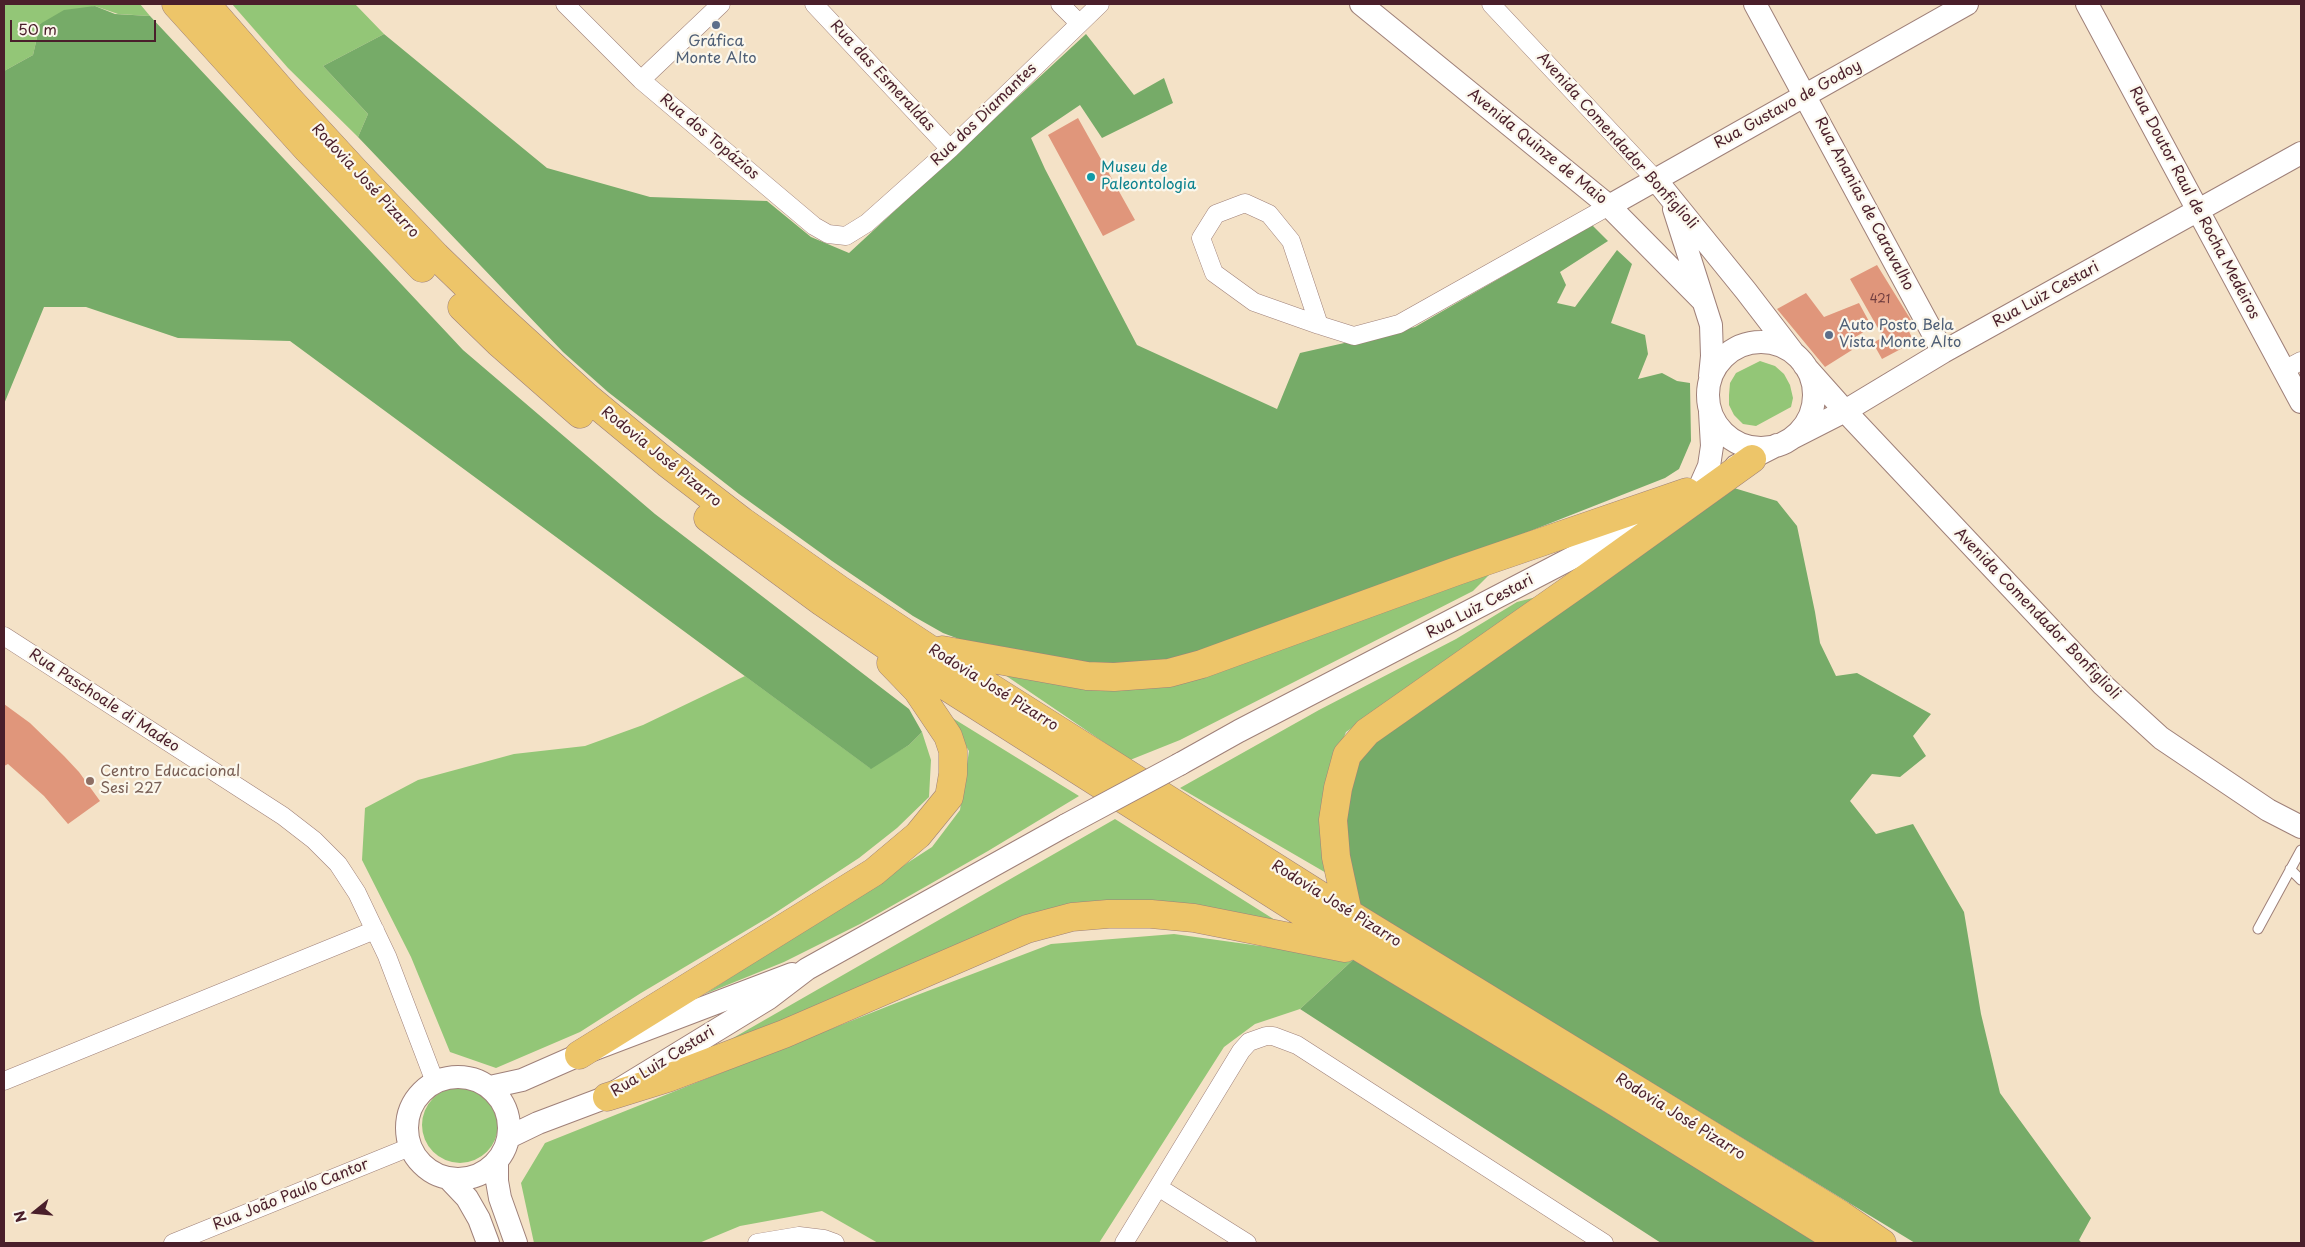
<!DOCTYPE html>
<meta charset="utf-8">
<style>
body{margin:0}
#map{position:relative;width:2305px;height:1247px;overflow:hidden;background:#f4e2c7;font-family:"Playpen Sans",sans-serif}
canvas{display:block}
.frame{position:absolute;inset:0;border:5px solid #4a1f2b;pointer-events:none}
.north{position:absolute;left:10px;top:1187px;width:50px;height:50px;-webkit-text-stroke:4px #fbf7ec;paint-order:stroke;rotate:253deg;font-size:14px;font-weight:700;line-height:20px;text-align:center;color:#4a1f2b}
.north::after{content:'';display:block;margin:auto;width:18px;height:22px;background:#4a1f2b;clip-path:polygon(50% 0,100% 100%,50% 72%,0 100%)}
.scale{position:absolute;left:10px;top:20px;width:146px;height:22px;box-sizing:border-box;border:2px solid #4a1f2b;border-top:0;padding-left:6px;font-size:15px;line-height:18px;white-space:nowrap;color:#4a1f2b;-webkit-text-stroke:4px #fbf7ec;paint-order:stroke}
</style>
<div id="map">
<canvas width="2305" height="1247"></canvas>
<div class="frame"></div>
<div class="north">N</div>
<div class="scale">50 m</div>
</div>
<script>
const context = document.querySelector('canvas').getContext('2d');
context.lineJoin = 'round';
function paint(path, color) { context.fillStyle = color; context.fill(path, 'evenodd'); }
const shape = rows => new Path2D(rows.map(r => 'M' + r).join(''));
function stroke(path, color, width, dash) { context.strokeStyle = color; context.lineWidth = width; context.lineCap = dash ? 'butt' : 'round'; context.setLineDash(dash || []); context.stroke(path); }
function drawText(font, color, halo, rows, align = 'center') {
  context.font = font + ' "Playpen Sans",sans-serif'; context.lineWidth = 4.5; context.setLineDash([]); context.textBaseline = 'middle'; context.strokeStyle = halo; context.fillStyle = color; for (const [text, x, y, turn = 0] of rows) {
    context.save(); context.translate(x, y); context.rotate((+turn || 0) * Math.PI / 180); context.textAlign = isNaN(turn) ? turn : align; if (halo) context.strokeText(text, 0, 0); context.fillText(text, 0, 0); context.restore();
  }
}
const green = shape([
 [4,4,140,4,150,16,118,14,95,6,40,24,33,55,4,71],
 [232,4,355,4,384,34,323,66,368,114,358,137,288,68],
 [1760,361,1775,366,1784,374,1790,385,1793,398,1791,407,1756,426,1743,424,1734,415,1729,405,1729,395,1730,383,1736,373],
 [1494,570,1473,591,1180,740,1130,760,999,671],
 [1544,595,1346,732,1324,789,1321,844,1328,874,1180,788,1319,710,1456,639,1517,602],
 [745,676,870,768,909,745,922,732,931,760,929,797,897,828,859,858,769,917,641,993,580,1032,496,1068,450,1052,411,957,362,860,365,808,418,780,514,754,585,746,643,725],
 [946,714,1079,796,988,851,860,924,784,962,705,994,932,847,960,810,969,751],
 [1115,819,1275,920,1167,906,1078,905,693,1061],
 [1174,934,1354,959,1300,1009,1255,1024,1224,1047,1099,1243,878,1243,822,1211,740,1226,699,1243,534,1243,521,1183,545,1143,891,1005,1051,944],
 '422 1125a38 38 0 1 1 76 0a38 38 0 1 1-76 0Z'
]);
const forest = shape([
 [95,6,115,14,150,16,463,350,655,514,909,709,922,732,909,745,871,769,290,341,178,338,86,307,44,307,4,404,4,71,33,55,40,24,64,10],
 [384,34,547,168,650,197,767,201,811,237,849,253,1086,34,1134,95,1164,78,1173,103,1102,138,1080,105,1031,138,1045,169,1137,345,1277,409,1300,353,1415,327,1592,225,1608,241,1560,272,1566,285,1557,303,1575,307,1617,250,1632,264,1611,323,1645,335,1648,354,1638,379,1662,373,1677,381,1690,383,1691,441,1679,469,1665,478,1355,600,1167,662,1109,666,991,651,943,633,913,616,832,561,739,494,608,392,563,352,358,137,368,114,323,66],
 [1734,488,1777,501,1797,526,1815,612,1820,643,1836,676,1857,673,1931,714,1913,736,1926,756,1900,777,1872,774,1850,801,1876,834,1913,824,1964,912,1981,1014,2000,1093,2091,1218,2079,1240,2082,1243,1915,1243,1358,904,1347,864,1344,809,1357,759,1376,736],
 [1354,959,1804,1233,1819,1243,1661,1243,1300,1009]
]);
const building = shape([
 [1078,118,1135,220,1103,236,1048,135],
 [1877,265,1911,320,1906,325,1914,342,1882,359,1873,343,1883,337,1850,279],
 [1806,293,1824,317,1859,303,1872,327,1847,342,1852,350,1825,367,1777,309],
 [4,704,30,723,64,756,79,772,100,801,68,824,44,796,8,764,4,766]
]);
const service = shape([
 [2290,869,2301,880],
 [2258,929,2301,850]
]);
const minor = shape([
 [565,4,641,80,814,226,828,234,846,236,867,223,950,149,1100,4],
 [814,4,950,149],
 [1060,4,1079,23],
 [1491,4,1656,180],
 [641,80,721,4],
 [1319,325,1291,241,1269,214,1245,203,1216,214,1201,238,1214,273,1254,302,1319,325,1354,336,1399,324,1609,206],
 [2284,370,2301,361],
 [4,636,283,816,314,840,338,864,357,893,387,956,435,1082],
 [4,1081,375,930],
 [1158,1187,1247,1243],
 [173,1243,410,1147],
 [757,1243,799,1236,824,1239,835,1243],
 [1124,1243,1241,1051,1249,1042,1266,1036,1273,1036,1297,1045,1604,1243]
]);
const tertiary = shape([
 [1361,4,1609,206,1703,301],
 [1755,4,1943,352],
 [2087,4,2301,402],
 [1656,180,1746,291,1792,351],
 [1609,206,1967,4],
 [1674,209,1711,325,1712,356,1710,376],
 '1708 395a53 53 0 1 1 106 0a53 53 0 1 1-106 0Z',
 [1804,365,1845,411,2103,685,2161,738,2268,810,2301,827],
 [1792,438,1845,411,1943,352,2301,153],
 [1736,466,1777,445],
 [1701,484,1709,466,1712,446,1710,412],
 [1180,764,1239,731,1595,546,1656,511],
 '407 1128a51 51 0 1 1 102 0a51 51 0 1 1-102 0Z',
 [490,1087,522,1080,579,1055,792,974],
 [509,1137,538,1123,607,1097,769,998,807,969,1066,825],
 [497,1163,497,1181,500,1198,516,1243],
 [449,1179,467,1198,479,1219,488,1243]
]);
const primary = shape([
 [176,4,308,150,422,268],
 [206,4,287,97,355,171,436,256,495,313,587,397,668,464,742,521,840,590,928,648,1348,913,1841,1215,1882,1243],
 [462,307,499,343,580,414],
 [708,518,822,602,944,685,1301,912,1611,1099,1843,1243],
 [942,650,1087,676,1114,677,1169,673,1202,664,1457,571,1687,492],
 [1348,913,1336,857,1333,820,1338,788,1347,755,1367,732,1585,579,1752,459],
 [579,1055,874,872,918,835,949,797,953,774,953,751,948,736,917,690,891,663],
 [607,1097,668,1078,784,1034,1027,929,1072,917,1108,914,1151,914,1194,918,1345,948]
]);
const tertiaryBridge = shape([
 [1066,825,1180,764]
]);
const markers = [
 [716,25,5,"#5c6f8a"],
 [1091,177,5,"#0f9aa8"],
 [1829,335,5,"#5c6f8a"],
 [90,781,5,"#8d6e63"]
];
const numberNames = [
 ["421",1880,300]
];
const serviceNames = [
 ["Gráfica",716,42],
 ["Monte Alto",716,59],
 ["Auto Posto Bela",1839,326,"left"],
 ["Vista Monte Alto",1839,343,"left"]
];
const streetNames = [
 ["Rua das Esmeraldas",882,76,47],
 ["Rua Gustavo de Godoy",1788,105,-29],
 ["Rua dos Diamantes",984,115,-44],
 ["Rua dos Topázios",709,137,40],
 ["Avenida Comendador Bonfiglioli",1617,141,48],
 ["Avenida Quinze de Maio",1537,147,39],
 ["Rodovia José Pizarro",365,181,47],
 ["Rua Doutor Raul de Rocha Medeiros",2194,203,62],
 ["Rua Ananias de Caravalho",1864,204,62],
 ["Rua Luiz Cestari",2046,295,-29],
 ["Rodovia José Pizarro",661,457,39],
 ["Rua Luiz Cestari",1480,607,-28],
 ["Avenida Comendador Bonfiglioli",2037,614,46],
 ["Rodovia José Pizarro",993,688,32],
 ["Rua Paschoale di Madeo",104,701,33],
 ["Rodovia José Pizarro",1336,904,32],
 ["Rua Luiz Cestari",663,1062,-32],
 ["Rodovia José Pizarro",1680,1117,32],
 ["Rua João Paulo Cantor",291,1195,-22]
];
const cultureNames = [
 ["Museu de",1101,168],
 ["Paleontologia",1101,185]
];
const educationNames = [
 ["Centro Educacional",100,772],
 ["Sesi 227",100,789]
];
paint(green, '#93c677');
paint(forest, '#76ab68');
paint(building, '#e0967b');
stroke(service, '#9f8079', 11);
stroke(minor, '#9f8079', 19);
stroke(tertiary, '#9f8079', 24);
stroke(primary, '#9f8079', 29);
stroke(service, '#fff', 9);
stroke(minor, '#fff', 18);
stroke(tertiary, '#fff', 22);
stroke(primary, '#edc569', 28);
stroke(tertiaryBridge, '#9f8079', 24, []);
stroke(tertiaryBridge, '#fff', 22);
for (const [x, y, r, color] of markers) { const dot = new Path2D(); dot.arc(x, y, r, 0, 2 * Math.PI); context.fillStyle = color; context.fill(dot); stroke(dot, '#fbf7ec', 2); }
drawText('12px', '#703d3f', null, numberNames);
drawText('15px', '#4e5e75', '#fbf7ec', serviceNames);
drawText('15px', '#4a1f2b', '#fbf7ec', streetNames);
drawText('15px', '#0d838f', '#fbf7ec', cultureNames, 'left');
drawText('15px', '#785e54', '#fbf7ec', educationNames, 'left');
</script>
